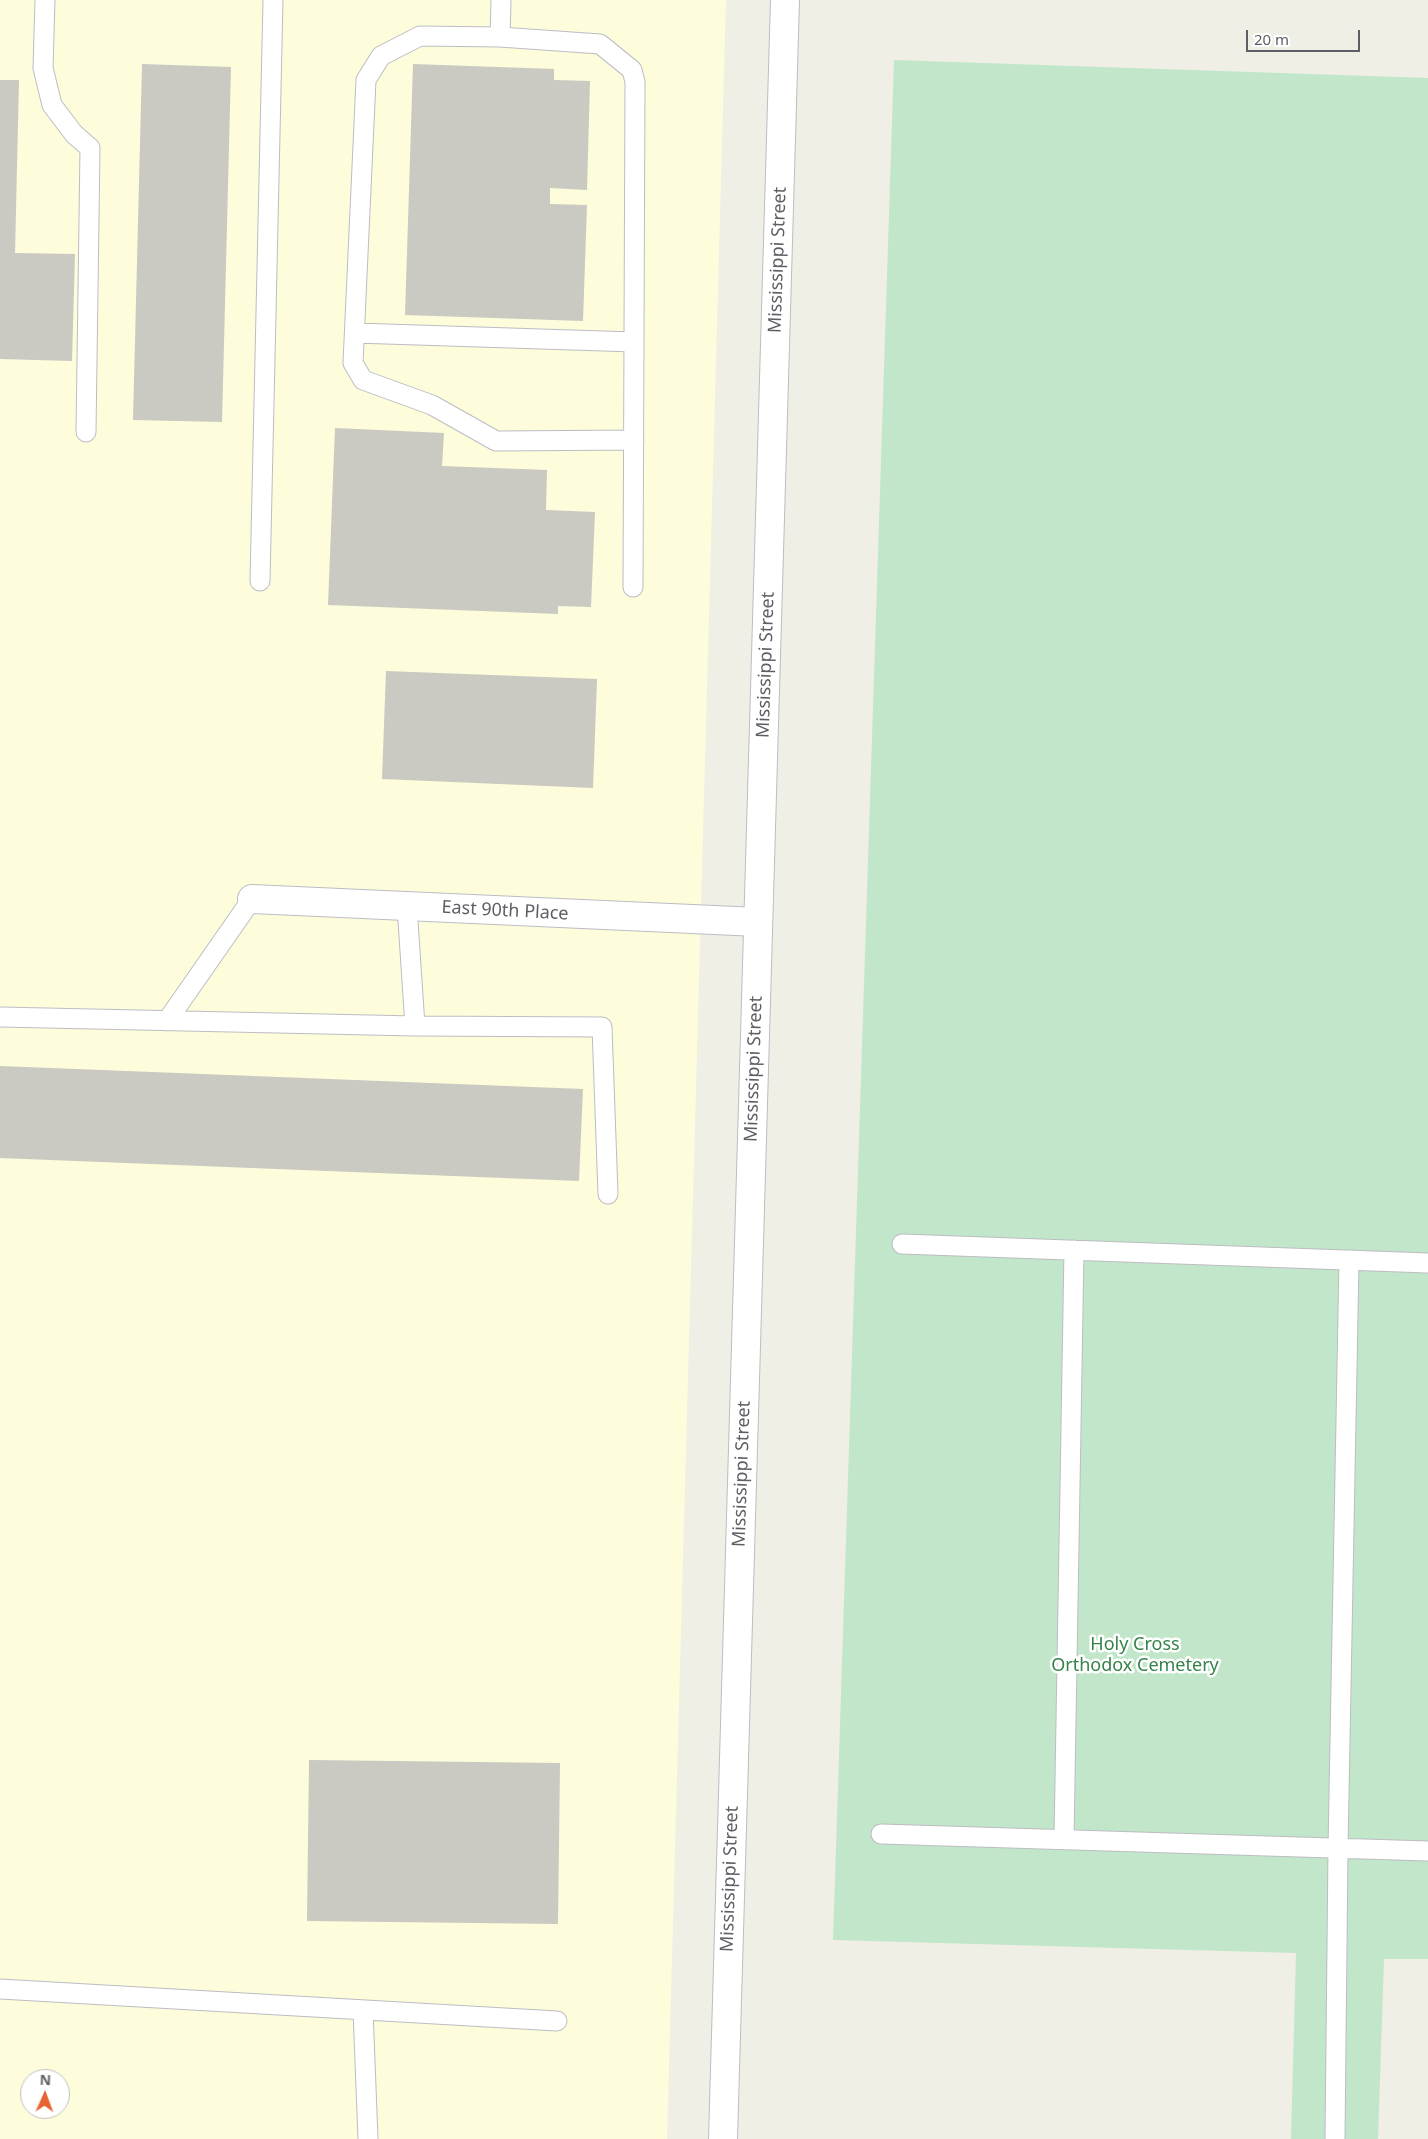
<!DOCTYPE html>
<style>
body{margin:0}
#map{position:relative;width:1428px;height:2139px;overflow:hidden;background:#efefe5;font-family:"Noto Sans",sans-serif}
canvas{display:block}
.north{position:absolute;left:20px;top:2069px;width:50px;height:50px;box-sizing:border-box;background:#fff;border:1px solid #bebfc1;border-radius:50%;rotate:2deg;font-size:14px;font-weight:700;line-height:20px;text-align:center;color:#5d5f65}
.north::after{content:'';display:block;margin:auto;width:18px;height:22px;background:#e76432;clip-path:polygon(50% 0,100% 100%,50% 72%,0 100%)}
.scale{position:absolute;left:1246px;top:30px;width:114px;height:22px;box-sizing:border-box;border:2px solid #5d5f65;border-top:0;padding-left:6px;font-size:15px;line-height:18px;white-space:nowrap;color:#5d5f65;-webkit-text-stroke:4px #fff;paint-order:stroke}
</style>
<div id="map">
<canvas width="1428" height="2139"></canvas>
<div class="north">N</div>
<div class="scale">20 m</div>
</div>
<script>
const context = document.querySelector('canvas').getContext('2d');
context.lineJoin = 'round';
function paint(path, color) { context.fillStyle = color; context.fill(path, 'evenodd'); }
const shape = rows => new Path2D(rows.map(r => 'M' + r).join(''));
function stroke(path, color, width, dash) { context.strokeStyle = color; context.lineWidth = width; context.lineCap = dash ? 'butt' : 'round'; context.setLineDash(dash || []); context.stroke(path); }
function drawText(font, color, halo, rows, align = 'center') {
  context.font = font + ' "Noto Sans",sans-serif'; context.lineWidth = 5; context.setLineDash([]); context.textBaseline = 'middle'; context.strokeStyle = halo; context.fillStyle = color; for (const [text, x, y, turn = 0] of rows) {
    context.save(); context.translate(x, y); context.rotate((+turn || 0) * Math.PI / 180); context.textAlign = isNaN(turn) ? turn : align; if (halo) context.strokeText(text, 0, 0); context.fillText(text, 0, 0); context.restore();
  }
}
const commercial = shape([
 [0,0,726,0,667,2139,0,2139],
 [30,2079,60,2079,60,2109,30,2109]
]);
const green = shape([
 [894,60,1428,78,1428,1959,1384,1959,1378,2139,1291,2139,1296,1953,833,1940]
]);
const building = shape([
 [142,64,231,67,222,422,133,420],
 [413,64,554,69,554,80,590,81,587,190,550,188,550,204,587,205,583,321,405,315],
 [0,80,19,80,15,253,75,254,72,361,0,359],
 [335,428,444,433,442,466,547,470,546,510,595,512,591,607,558,606,558,614,328,605],
 [386,671,597,679,593,788,382,779],
 [0,1066,583,1089,579,1181,0,1158],
 [309,1760,560,1763,558,1924,307,1921]
]);
const service = shape([
 [45,0,43,68,52,105,74,134,90,148,86,432],
 [501,0,500,37,600,44,632,70,635,82,633,587],
 [500,37,420,36,381,56,366,80,353,363,363,380,432,405,496,441,634,440],
 [355,333,634,342],
 [260,581,273,0],
 [0,1017,415,1026,407,906],
 [167,1021,252,899],
 [415,1026,602,1027,608,1194],
 [902,1244,1428,1263],
 [881,1834,1428,1851],
 [1064,1839,1074,1250],
 [0,1989,557,2021],
 [363,2010,368,2139],
 [1335,2139,1338,1848,1349,1260]
]);
const minor = shape([
 [252,899,758,922]
]);
const tertiary = shape([
 [723,2139,785,0]
]);
const streetNames = [
 ["Mississippi Street",778,260,-88],
 ["Mississippi Street",766,665,-88],
 ["East 90th Place",505,911,3],
 ["Mississippi Street",754,1069,-88],
 ["Mississippi Street",742,1474,-88],
 ["Mississippi Street",730,1879,-88]
];
const parkNames = [
 ["Holy Cross",1135,1645],
 ["Orthodox Cemetery",1135,1666]
];
paint(commercial, '#fdfcdb');
paint(green, '#c2e6c9');
paint(building, '#cac9c2');
stroke(service, '#bcbdc3', 21);
stroke(minor, '#bcbdc3', 30);
stroke(tertiary, '#bcbdc3', 30);
stroke(service, '#fff', 19);
stroke(minor, '#fff', 28);
stroke(tertiary, '#fff', 28);
drawText('18px', '#5d5f65', '#fff', streetNames);
drawText('18px', '#358349', '#fff', parkNames);
</script>
